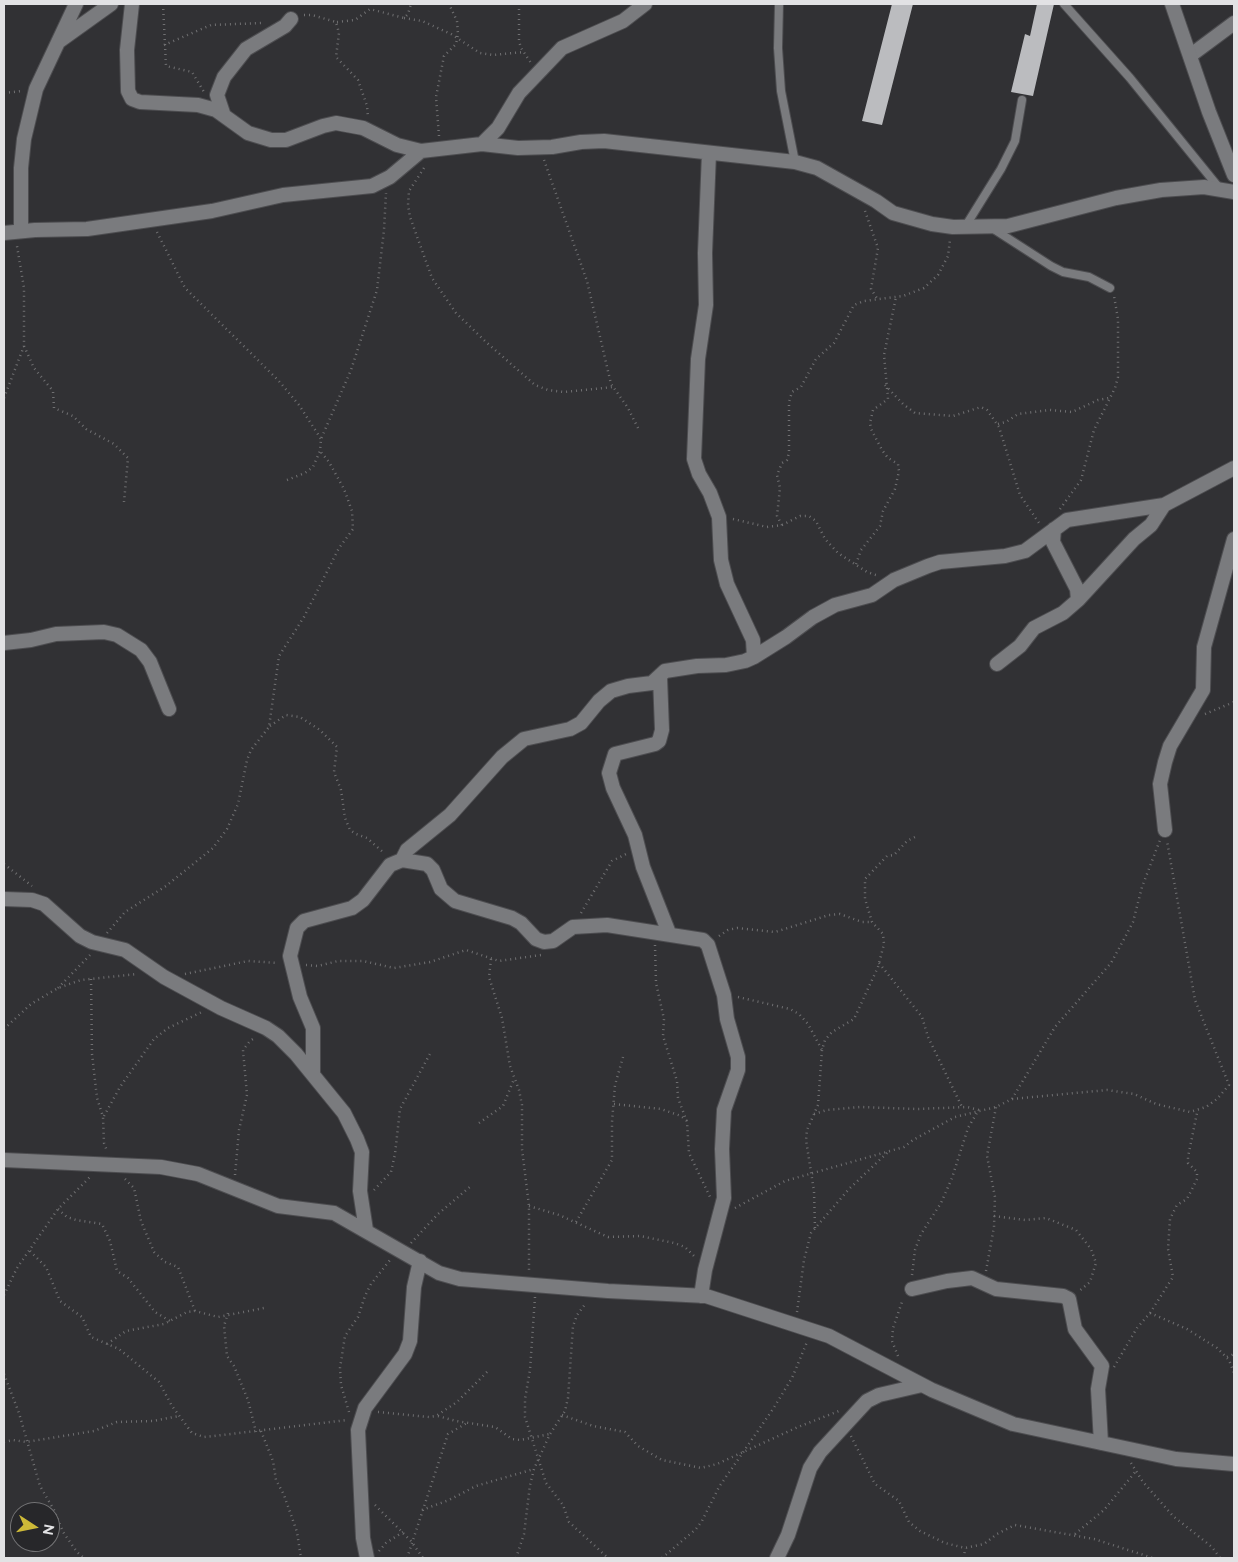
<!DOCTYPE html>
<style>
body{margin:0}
#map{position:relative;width:1238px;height:1562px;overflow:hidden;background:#313134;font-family:Raleway,sans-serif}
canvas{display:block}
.frame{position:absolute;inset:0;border:5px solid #e2e2e4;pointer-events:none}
.north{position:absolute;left:10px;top:1502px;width:50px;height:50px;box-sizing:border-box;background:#27272a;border:1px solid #727274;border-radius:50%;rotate:101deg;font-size:14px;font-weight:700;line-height:20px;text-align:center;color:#e2e2e4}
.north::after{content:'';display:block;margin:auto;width:18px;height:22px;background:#cdb938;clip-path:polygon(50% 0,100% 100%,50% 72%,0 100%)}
</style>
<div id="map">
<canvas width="1238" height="1562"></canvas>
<div class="frame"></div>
<div class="north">N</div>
</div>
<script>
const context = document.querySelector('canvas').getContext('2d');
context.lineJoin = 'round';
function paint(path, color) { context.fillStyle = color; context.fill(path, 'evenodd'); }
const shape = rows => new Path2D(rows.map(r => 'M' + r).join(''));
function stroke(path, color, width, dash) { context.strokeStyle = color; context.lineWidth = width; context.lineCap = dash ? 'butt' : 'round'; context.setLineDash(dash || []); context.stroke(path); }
const building = shape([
 [892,4,913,4,882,125,862,121],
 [1037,4,1054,4,1033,96,1011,92,1025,34,1030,36]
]);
const path = shape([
 [163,4,166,66,192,72,204,92],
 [519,4,519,41,521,48,531,63],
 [304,15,312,15,336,22,339,33,336,57,358,80,367,106,368,117],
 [404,18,422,21,451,34,480,53,493,55,524,52],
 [337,22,355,20,370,9,404,18,408,14,411,4],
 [164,45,211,25,262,23],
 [4,93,22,91],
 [439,136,436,97,444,56,456,44,458,34,457,21,449,4],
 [544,160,587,281,611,384,628,408,639,430],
 [424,168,409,191,408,205,410,217,432,278,456,313,486,342,535,385,548,390,564,392,613,387],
 [865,211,878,248,871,289,878,300],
 [157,232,185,288,278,380,299,405,321,439],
 [24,346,34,368,53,391,54,408,73,416,86,429,114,444,128,458,124,502],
 [885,385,903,404,915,413,953,416,981,407,987,410,999,427,1020,495,1039,523],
 [4,398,24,346,24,288,17,246],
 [998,424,1006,422,1018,414,1050,410,1072,412,1098,400,1109,398],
 [287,480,305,473,313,467,320,451,321,439,351,370,377,290,384,230,386,193],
 [1060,509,1081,480,1094,430,1115,388,1118,377,1118,319,1114,296],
 [733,519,767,527,782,525,800,516,809,516,816,521,825,539,838,553,867,572,876,575],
 [782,525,777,516,780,488,777,475,782,463,787,460,789,453,789,402,792,392,801,387,816,359,834,343,854,305,864,301,903,296,924,288,938,275,948,256,950,240],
 [856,564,861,550,880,526,883,511,895,489,899,471,898,464,888,458,882,450,871,429,870,423,873,410,888,399,884,355,896,297],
 [1205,714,1234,702],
 [270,726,286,715,300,717,320,730,337,747,334,772,341,790,345,818,350,830,356,834,367,838,384,853],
 [4,864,32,886],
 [581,913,612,861,626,854],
 [107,933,125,912,166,886,213,848,227,829,238,804,247,760,251,750,269,727,279,656,304,617,339,548,353,529,352,511,344,489,329,462,320,451],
 [719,936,728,930,737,928,775,932,829,915,840,914,862,922,872,922],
 [655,945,656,983,664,1019,663,1036,677,1081,678,1098,687,1122,689,1153,710,1197],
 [491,959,489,977,502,1018,510,1066,519,1090,522,1105,522,1149,529,1206,529,1271],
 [879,963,922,1017,928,1037,962,1107],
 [306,965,318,966,338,961,363,961,394,968,430,962,466,950,499,961,541,955],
 [185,974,248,961,278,963],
 [91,979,92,1054,97,1098,103,1117,104,1143,107,1151],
 [58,988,90,955],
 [738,997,790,1009,799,1014,808,1024,822,1050],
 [4,1029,31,1004,58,988,81,980,137,974],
 [1012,1099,1055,1027,1111,963,1123,941,1133,922,1142,887,1160,840],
 [614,1104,661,1109,681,1116,687,1121],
 [814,1114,827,1110,860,1107,917,1109,967,1107,979,1110],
 [104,1116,120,1087,154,1039,168,1028,202,1012],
 [479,1123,503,1106,514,1079],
 [235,1175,239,1130,247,1095,243,1050,250,1041,256,1037],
 [125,1179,134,1188,141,1221,154,1252,165,1262,178,1267,195,1311],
 [374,1190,391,1172,395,1154,400,1109,431,1052],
 [529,1206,559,1215,608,1237,640,1236,674,1243,685,1247,695,1257],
 [735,1208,785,1181,904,1147,913,1140,955,1117,996,1107,1012,1099,1107,1090,1134,1094,1156,1104,1190,1112,1206,1107,1217,1099,1229,1085,1195,1000,1167,841],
 [58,1209,67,1217,76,1220,102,1224,110,1241,117,1271,128,1278,155,1312,170,1321],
 [994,1216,1025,1220,1046,1218,1076,1230,1091,1249,1096,1263,1090,1282,1078,1292],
 [576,1222,612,1160,612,1122,615,1085,623,1057],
 [815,1228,814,1191,806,1140,807,1130,818,1105,822,1050,825,1040,832,1032,854,1019,878,967,884,944,883,934,872,922,865,899,865,879,887,856,894,855,907,841,915,837],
 [411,1243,438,1214,471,1186],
 [30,1251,46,1267,60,1301,82,1317,91,1337,119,1349,159,1382,172,1406,192,1433,204,1437,214,1436,347,1420],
 [986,1271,994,1227,995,1197,987,1156,996,1107],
 [912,1275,915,1250,921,1234,941,1203,952,1178,968,1128,978,1111],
 [4,1295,17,1268,58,1209,91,1176],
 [535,1297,530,1370,525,1399,525,1417,546,1483,563,1505,569,1522,608,1558],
 [797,1312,804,1260,811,1233,849,1189,888,1152],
 [228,1313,224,1326,227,1356,234,1366,248,1400,256,1432],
 [1150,1313,1187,1329,1217,1348,1229,1360,1234,1373],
 [107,1344,126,1331,164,1324,187,1312,195,1311,218,1317,264,1308],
 [898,1356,892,1341,893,1328,903,1299],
 [1227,1357,1234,1354],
 [1114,1367,1137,1328,1150,1313,1173,1277,1168,1249,1170,1219,1177,1205,1187,1199,1197,1179,1197,1172,1188,1163,1188,1157,1197,1113],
 [4,1374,19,1413,40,1486,54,1510,63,1532,77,1552,84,1558],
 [349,1412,341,1385,340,1368,345,1336,358,1317,365,1296,371,1284,390,1260],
 [378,1412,429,1417,436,1416,457,1402,488,1371],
 [562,1415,593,1426,625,1432,638,1446,662,1460,701,1468,717,1464,798,1427,839,1411],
 [438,1416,456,1421,495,1427,512,1439,520,1440,550,1434],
 [261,1431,273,1461,276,1480,284,1495,297,1532,301,1558],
 [851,1436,875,1484,899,1501,909,1522,920,1531,945,1543,965,1548,984,1544,997,1534,1015,1525,1094,1539,1153,1558],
 [4,1442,13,1440,26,1442,94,1431,117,1422,153,1421,179,1416],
 [1131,1463,1143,1482,1173,1516,1212,1547,1220,1558],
 [375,1505,411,1541,423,1558],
 [422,1510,449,1500,476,1486,534,1469],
 [1075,1534,1104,1510,1136,1471],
 [379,1551,386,1543,403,1532],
 [407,1558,448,1434,467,1423],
 [516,1558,524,1534,530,1485,534,1469,550,1434,565,1411,568,1398,573,1326,577,1315,586,1303],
 [662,1558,696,1529,702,1521,719,1487,773,1409,792,1378,807,1342],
 [964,1558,965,1548]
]);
const service = shape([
 [779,4,778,48,781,91,795,162],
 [1064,4,1130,78,1220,189],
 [965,227,1001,169,1015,141,1022,100],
 [992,228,1051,266,1063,272,1089,277,1110,288]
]);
const minor = shape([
 [132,4,127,50,128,91,132,99,140,102,198,105,216,110,248,133,271,140,286,140,323,126,336,123,363,128,397,145,421,151],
 [58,42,111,4],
 [1191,55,1234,23],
 [223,113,217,95,224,77,246,49,285,26,291,19],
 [482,144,518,148,552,147,581,142,604,141,795,162,817,168,876,201,893,213,932,224,953,227,1008,226,1116,198,1161,190,1204,187,1234,192],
 [21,231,21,168,24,139,36,89,76,4],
 [4,233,35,230,87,229,212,211,283,195,372,186,390,177,421,151,482,144,498,128,519,93,562,48,623,21,645,4],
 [1078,600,1134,539,1151,525,1164,505],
 [4,643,31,640,56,634,104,632,117,635,141,650,150,662,169,709],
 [754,657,786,637,813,617,835,605,872,595,894,580,928,566,940,562,1005,556,1025,551,1067,520,1164,505,1234,468],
 [997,664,1020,646,1034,628,1063,613,1078,600,1077,589,1053,542,1054,529],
 [660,677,662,730,659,741,655,744,615,754,609,773,613,788,635,835,643,867,669,933],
 [1165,830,1160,784,1165,762,1170,746,1203,690,1204,647,1234,539],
 [402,860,407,850,450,815,502,757,524,739,570,729,581,723,599,701,611,691,628,686,652,683,665,671,697,666,726,665,745,661,754,657,753,640,727,584,721,560,719,517,710,493,699,474,694,459,698,359,706,305,705,253,709,153],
 [4,899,32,900,44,904,80,936,92,942,125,950,164,977,221,1008,266,1028,278,1036,296,1054,344,1113,357,1139,362,1152,360,1191,366,1230],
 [313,1074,313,1028,300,997,290,956,297,928,304,921,352,908,363,900,390,865,402,860,427,864,433,870,441,889,455,901,512,918,521,923,536,939,544,942,553,941,573,927,607,925,703,940,708,945,724,995,727,1019,738,1057,738,1070,724,1110,722,1149,724,1198,705,1270,701,1296],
 [4,1160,161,1167,198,1174,278,1206,334,1213,439,1273,460,1279,608,1291,706,1296,829,1336,932,1390,1013,1424,1176,1459,1234,1464],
 [912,1289,947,1281,972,1278,996,1289,1063,1296,1069,1299,1075,1329,1102,1366,1098,1389,1101,1443],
 [367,1558,363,1538,358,1430,365,1408,405,1354,410,1341,414,1287,420,1261],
 [777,1558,788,1535,810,1468,820,1452,867,1401,879,1395,922,1385]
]);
const tertiary = shape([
 [1172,4,1209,112,1234,175]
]);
paint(building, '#bbbcbf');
stroke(service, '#4d4d50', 10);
stroke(minor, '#4d4d50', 16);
stroke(tertiary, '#4d4d50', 16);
stroke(path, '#707072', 2.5, [1, 4]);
stroke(service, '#7a7b7e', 8);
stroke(minor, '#7a7b7e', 14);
stroke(tertiary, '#7a7b7e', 14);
</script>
